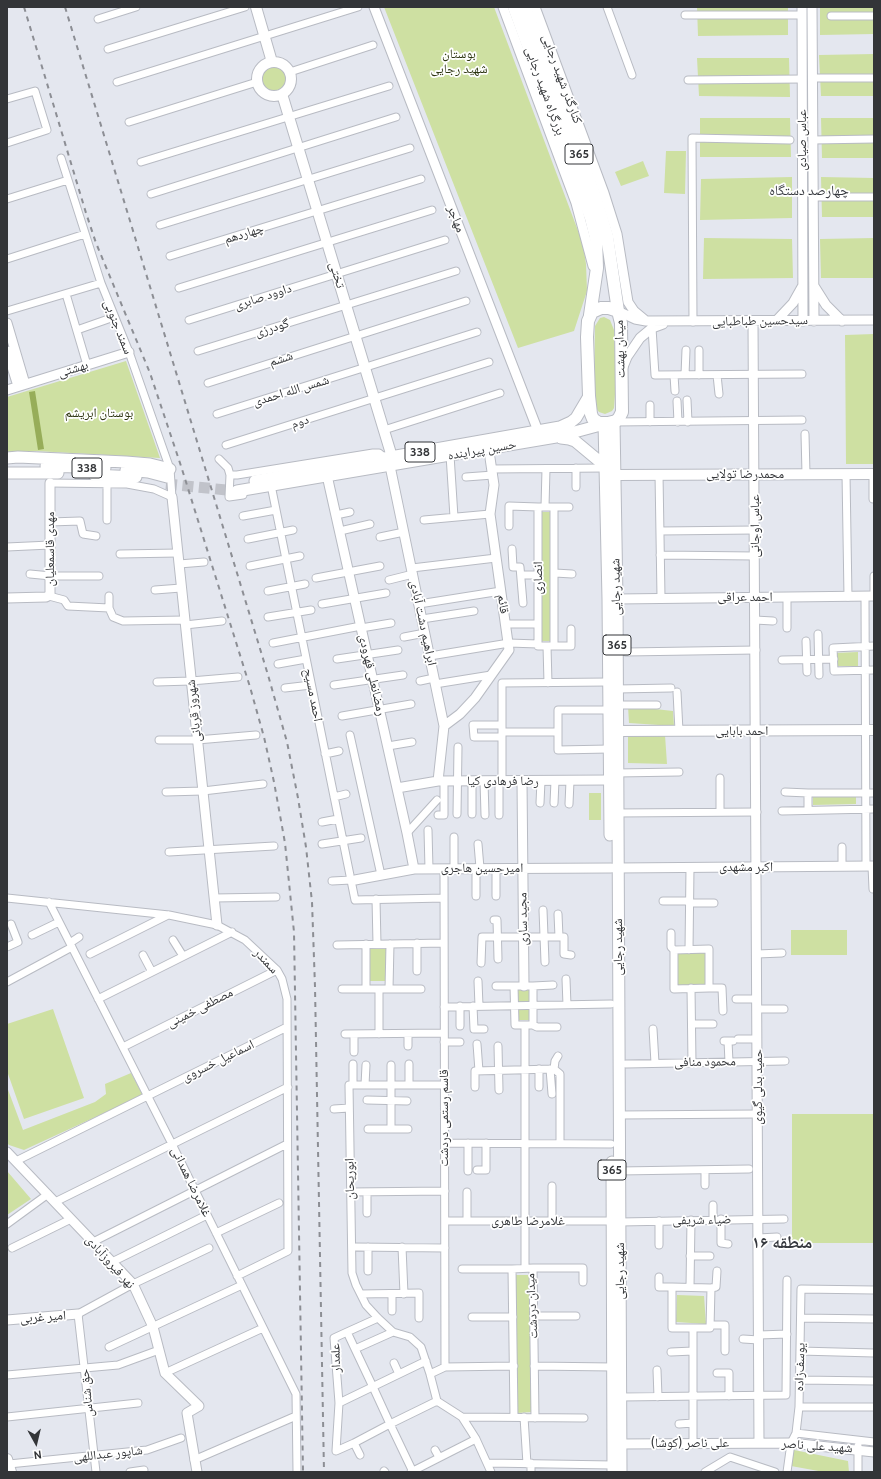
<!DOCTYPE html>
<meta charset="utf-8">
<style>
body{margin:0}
#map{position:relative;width:881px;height:1479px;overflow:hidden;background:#e4e7ef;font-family:Cabin,sans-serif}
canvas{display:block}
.frame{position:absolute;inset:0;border:8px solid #333538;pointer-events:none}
.north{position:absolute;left:16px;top:1423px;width:40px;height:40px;-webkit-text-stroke:3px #fff;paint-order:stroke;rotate:172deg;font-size:11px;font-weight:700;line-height:16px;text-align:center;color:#333538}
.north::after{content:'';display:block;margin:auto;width:14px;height:18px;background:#333538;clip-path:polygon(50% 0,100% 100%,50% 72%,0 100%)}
</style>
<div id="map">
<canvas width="881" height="1479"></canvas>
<div class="frame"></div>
<div class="north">N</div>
</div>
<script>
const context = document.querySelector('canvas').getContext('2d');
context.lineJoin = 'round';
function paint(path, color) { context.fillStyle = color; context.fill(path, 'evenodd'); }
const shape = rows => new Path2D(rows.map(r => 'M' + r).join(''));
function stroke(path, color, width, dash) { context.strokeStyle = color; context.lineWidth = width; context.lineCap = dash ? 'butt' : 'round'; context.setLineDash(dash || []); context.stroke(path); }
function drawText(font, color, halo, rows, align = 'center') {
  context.font = font + ' Cabin,"Noto Naskh Arabic",sans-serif'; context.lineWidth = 3.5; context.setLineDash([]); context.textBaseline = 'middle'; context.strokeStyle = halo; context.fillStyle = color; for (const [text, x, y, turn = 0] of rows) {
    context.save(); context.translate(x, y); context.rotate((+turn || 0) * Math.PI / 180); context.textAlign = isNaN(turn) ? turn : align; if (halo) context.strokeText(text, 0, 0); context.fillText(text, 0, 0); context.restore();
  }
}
const green = shape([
 [384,7,494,7,583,244,586,264,587,291,574,331,518,348],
 [697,7,788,7,788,35,698,36],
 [820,7,874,7,874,34,820,35],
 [874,54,874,96,821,96,819,55],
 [697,58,789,58,790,97,699,96],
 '260 79a14 14 0 1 1 28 0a14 14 0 1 1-28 0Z',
 [700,118,790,118,791,157,700,157],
 [821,118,874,118,874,158,822,158],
 [666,151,686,151,685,194,664,193],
 [643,161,649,176,621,186,615,172],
 [792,177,792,218,700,220,701,179],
 [821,177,874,178,874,217,822,217],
 [704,238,792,239,793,278,703,279],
 [874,238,874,278,821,278,820,239],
 [604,317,610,320,614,330,616,381,614,408,612,411,605,414,599,412,596,408,594,388,595,326,600,318],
 [874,334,874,464,846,464,845,335],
 [126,361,160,458,36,451,7,452,7,397],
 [540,512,552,512,551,641,539,641],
 [858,652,858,666,836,666,835,653],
 [628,706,673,711,674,726,629,723],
 [665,735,667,764,628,763,628,736],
 [589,793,601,793,601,820,589,820],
 [813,795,856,795,856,804,813,805],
 [791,930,847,930,847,955,791,955],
 [368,949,387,949,386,981,368,981],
 [674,950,708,950,708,988,674,988],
 [517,989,530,989,531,1020,519,1020],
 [53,1009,84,1098,24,1119,7,1071,7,1024],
 [131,1073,143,1095,24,1150,9,1145,7,1143,7,1087,23,1130,95,1102,106,1094,105,1084],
 [792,1114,874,1114,874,1243,792,1243],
 [7,1171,31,1199,7,1215],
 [515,1275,530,1275,532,1412,517,1413],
 [677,1295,704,1296,706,1324,676,1322],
 [794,1450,848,1461,849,1472,824,1472,791,1466]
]);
const water = shape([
 [35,391,44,449,38,450,29,392]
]);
const primaryTunnel = shape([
 [166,484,237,491]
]);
const minor = shape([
 [607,7,632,75],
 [685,15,802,15],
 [831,16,874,16],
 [98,19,136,7],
 [108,49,245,7],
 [290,72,373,45],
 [813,78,874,78],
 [688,80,802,79],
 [117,82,358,7],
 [7,99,35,91,47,130,7,143],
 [129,122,257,82],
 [813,140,874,139],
 [141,162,389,86],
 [151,194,396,117],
 [813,197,874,197],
 [7,199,68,180],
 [160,225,410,148],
 [170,256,421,179],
 [7,259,85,234],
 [179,288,432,210],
 [66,294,87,365],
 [7,311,101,283],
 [189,320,445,240],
 [693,322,692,138,790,140],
 [652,328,655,375,802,374],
 [77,330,114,317],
 [198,351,456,271],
 [674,375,675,391],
 [685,375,686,350],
 [699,375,699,350],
 [717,375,719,394],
 [208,383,466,301],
 [687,400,688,422],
 [677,401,678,422],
 [650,405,650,422],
 [217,414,477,332],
 [614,422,802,420],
 [384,430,500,393],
 [805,434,806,474],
 [226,445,489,362],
 [450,455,454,517],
 [219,459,228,468,230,475,229,497,243,495],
 [576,468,576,487],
 [492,469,605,468],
 [659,474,661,597],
 [846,474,848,597],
 [873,474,873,499],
 [230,475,237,475,373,453,379,453,385,458],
 [466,477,493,475],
 [50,483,127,484,154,489,172,497,170,469,129,352,101,283,61,158],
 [272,490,355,900,444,898],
 [545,507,546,469],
 [554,507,554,646,538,646,538,507,569,507],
 [336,515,350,512],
 [243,516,276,510],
 [107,520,107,483],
 [424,520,490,514],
 [50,522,80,521,83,534,96,536],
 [509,526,509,506,538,507],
 [340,531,370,524],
 [660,531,755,530],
 [380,537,404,532],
 [248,539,293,530],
 [7,547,50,545],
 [512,549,513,567,520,567,523,603],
 [120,554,178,553],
 [660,555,755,556],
 [179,564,204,562],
 [250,566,300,556],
 [412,568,496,558],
 [555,573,572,574],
 [30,574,51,576,99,576],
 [521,575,538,575],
 [874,576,874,596],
 [316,578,380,566],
 [389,580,413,574],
 [155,590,181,588],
 [268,591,305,584],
 [49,596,64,600,68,606,109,608,113,617,123,621,185,620],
 [865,596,866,866],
 [322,604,386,593],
 [419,604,501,591],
 [109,608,109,596],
 [268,617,311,610],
 [422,619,474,611],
 [755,620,773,621],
 [506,624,538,624],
 [185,625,222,621],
 [361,628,391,623],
 [787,628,787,597],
 [818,634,819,675],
 [404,637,425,633],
 [806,641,807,672],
 [273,643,361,626],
 [547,646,548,683],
 [554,646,571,646,571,629],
 [874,646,833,648,834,671,874,670],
 [626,652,756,650],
 [430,656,509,643,538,644],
 [337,659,398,650],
 [782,660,834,659],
 [278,664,306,659],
 [420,681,434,678],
 [157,682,191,681,238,677],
 [435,684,491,675],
 [334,685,403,675],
 [285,688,311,685],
 [617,689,671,688],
 [677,692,679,731],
 [617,705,657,705],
 [609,710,558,710,558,750,609,749],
 [342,716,411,704],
 [502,732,558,732],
 [350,735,381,875],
 [502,737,474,737,473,725,502,725],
 [159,740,197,740,256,735],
 [388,746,412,742],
 [325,754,339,751],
 [617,773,679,772],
 [472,781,472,814],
 [484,781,485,815],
 [502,781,502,683,608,682],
 [166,792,203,791,263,784],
 [785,792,808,793],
 [334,797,346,794],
 [540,803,541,781],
 [554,803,555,781],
 [569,804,570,781],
 [808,809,808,793,874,793],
 [782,811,874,809],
 [720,812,720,778],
 [617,813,757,812],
 [457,814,458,747],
 [438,815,444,815,444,781],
 [499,815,499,781],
 [322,822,338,819],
 [428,830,429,869],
 [407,833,437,800],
 [322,844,361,838],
 [478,844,480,868],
 [842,847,842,866],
 [169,852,274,846],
 [872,866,873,889],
 [476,868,476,896],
 [496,868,496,896],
 [444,869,445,1367],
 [454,869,454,837],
 [332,881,351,880],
 [7,898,169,915,217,925,245,940,277,970,282,979,287,999,288,1251,237,1276],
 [214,898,276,897],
 [376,899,377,944],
 [663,901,689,901],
 [49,902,172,1144,296,1394,297,1472],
 [689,903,714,903],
 [543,910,545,962],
 [558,914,559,937],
 [494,920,497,920,498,959],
 [671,933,671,947,674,950],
 [32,935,59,922],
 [173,940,183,956],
 [70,943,79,937],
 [417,943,417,971],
 [366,944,366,989],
 [337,945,444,943],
 [7,947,18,942,11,924],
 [709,949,709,988,674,989,674,950,709,949],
 [689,950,690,868],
 [90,954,168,915],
 [757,954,782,953],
 [143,955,152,972],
 [481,963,482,937,564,937,564,954,571,955],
 [566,979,567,1005],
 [478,981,479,1006],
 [7,982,72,947],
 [496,986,514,986],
 [514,986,533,986,533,1025,515,1025,514,986],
 [533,986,553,985],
 [691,988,692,1063],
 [709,988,722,988,723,1011],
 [342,989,421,989],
 [389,989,390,944],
 [98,999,232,932],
 [736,999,757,999],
 [473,1006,474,1029,484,1029],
 [444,1007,611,1004],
 [757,1009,784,1009],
 [692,1024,713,1024],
 [525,1025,525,1268],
 [533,1025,537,1027,557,1027],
 [460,1026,460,1006],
 [653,1029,655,1063],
 [345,1034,444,1033],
 [379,1034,379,989],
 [408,1034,408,1046],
 [738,1039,757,1039],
 [444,1042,460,1042],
 [477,1044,479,1071],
 [498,1046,499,1090],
 [123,1047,277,970],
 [354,1052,354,1034],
 [729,1062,728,1041,724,1041,733,1041],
 [409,1064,409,1085],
 [626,1064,785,1061],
 [391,1065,391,1129],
 [539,1069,539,1087],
 [550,1069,552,1094],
 [554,1069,560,1074,560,1143],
 [554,1069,555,1061,558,1056],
 [353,1085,353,1064],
 [365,1085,366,1065],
 [444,1085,349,1085,352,1273,356,1285,366,1305,378,1318,393,1332,410,1337,421,1347,430,1374,437,1401,462,1417,476,1439,491,1472],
 [475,1087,475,1071,554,1069],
 [367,1100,407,1101],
 [334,1109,349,1108],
 [619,1115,758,1114],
 [368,1129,408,1129],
 [445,1143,611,1144],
 [468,1143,468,1171],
 [16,1161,287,1027],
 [477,1170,486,1170,486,1143],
 [705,1170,705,1185],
 [619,1171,749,1169],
 [351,1192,445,1191],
 [55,1202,288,1087],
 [713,1205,713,1220],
 [367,1213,367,1192],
 [721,1219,721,1243,728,1244],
 [445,1221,612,1221],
 [467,1221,467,1192],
 [552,1221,552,1186],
 [620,1222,784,1219],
 [7,1224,48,1194],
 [216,1233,279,1203],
 [758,1238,777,1237],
 [93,1242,287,1144],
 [659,1245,659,1221],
 [356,1247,445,1248],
 [402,1247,404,1294],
 [12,1248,71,1219],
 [690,1256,710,1256],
 [112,1262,207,1215],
 [533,1268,583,1268,583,1282],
 [462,1269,512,1269],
 [368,1271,368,1247],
 [659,1277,659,1287,672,1287],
 [672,1287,711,1288,710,1328,672,1328,672,1287],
 [690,1287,691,1220],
 [711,1288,716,1287,717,1271],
 [361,1294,419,1293,419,1318],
 [392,1294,392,1311],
 [534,1316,576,1316],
 [472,1317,513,1317],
 [801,1318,874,1319],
 [710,1325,725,1325,725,1351],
 [693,1328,693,1443],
 [347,1332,378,1318],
 [759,1335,787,1334],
 [743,1339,759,1340],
 [109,1347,242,1285],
 [355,1349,393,1332],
 [800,1351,874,1353],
 [671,1352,693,1351],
 [394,1363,399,1374],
 [534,1366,612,1367],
 [657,1370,658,1397],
 [165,1373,263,1328],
 [717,1373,729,1373,729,1396],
 [430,1374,445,1367,514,1366],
 [7,1375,118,1365,159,1350],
 [800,1380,874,1381],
 [621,1397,786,1395,787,1280],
 [339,1403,426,1361],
 [799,1407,874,1407],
 [7,1417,138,1403],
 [462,1417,584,1418],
 [514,1417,512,1269,533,1268,535,1418],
 [524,1417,527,1464],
 [679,1424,693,1423],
 [796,1433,874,1442],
 [354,1443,360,1455],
 [858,1446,858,1472],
 [435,1450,439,1457],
 [194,1460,296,1416],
 [488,1463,613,1465],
 [531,1463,531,1472],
 [9,1464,147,1450,181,1438],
 [384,1471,385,1472],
 [96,1472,78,1314,133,1284,209,1248],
 [130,1472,144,1470],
 [411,1472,476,1439],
 [413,1472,390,1424,373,1387,355,1349,347,1332,334,1338,339,1403,336,1451,354,1443,390,1424,437,1401],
 [705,1472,730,1457,775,1472],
 [787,1472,791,1443,796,1433,799,1407,801,1289,874,1290]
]);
const tertiary = shape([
 [374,7,538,431],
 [503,7,576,203,593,266],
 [535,7,604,193,617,234,628,302,634,311,646,321],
 [802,7,803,321],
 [812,7,814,321],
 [814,286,826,305,842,321],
 [618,311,635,319,646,321,874,320],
 [753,321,759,1443],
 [776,321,793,303,802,287],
 [7,323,25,384],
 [7,351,18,386],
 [623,367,627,357,640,338,652,328,663,324],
 [7,390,129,352],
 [390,466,444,726,438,781],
 [328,480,407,833,414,869],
 [172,497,217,925],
 [7,598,46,597,50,595,50,483],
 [617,599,874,596],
 [444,726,460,714,475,698,509,650,490,514,494,485,490,458],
 [522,781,524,986],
 [397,788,438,781,609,780],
 [617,868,874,866],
 [355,880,414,869,611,868],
 [7,1152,133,1284,153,1327,165,1373,199,1406,187,1413,197,1472],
 [7,1320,78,1314],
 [621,1444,791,1443,874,1452]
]);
const secondary = shape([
 [256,7,272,62],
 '257 79a17 17 0 1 1 34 0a17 17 0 1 1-34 0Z',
 [282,94,392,457],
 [615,475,874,474],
 [617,731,874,730],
 [7,1459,11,1472]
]);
const primary = shape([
 [614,422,617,599,621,1472],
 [604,423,608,599,610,835],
 [561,438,569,439,575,441,605,466],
 [7,458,18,457,126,462,150,464,170,469],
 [46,466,105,468],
 [126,470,148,472,167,477],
 [7,473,58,473],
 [94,475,136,477],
 [255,481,560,427,571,422,576,418,589,396],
 [237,491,556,437,608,423],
 [612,1162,613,1472]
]);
const trunk = shape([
 [514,7,591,218,596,238,597,268,590,315],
 [525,7,595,196,607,236,618,311],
 [601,308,609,308,618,311,621,323,622,412,619,418,616,421,608,423,599,423,593,419,591,414,589,396,587,337,588,321,592,312,601,308]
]);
const rail = shape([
 [24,7,86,213,96,243,150,373,181,466,250,687,264,737,274,782,285,843,294,932,303,1472],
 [65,7,268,675,287,742,298,798,306,847,312,902,315,987,324,1472]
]);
const shields = [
 [579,154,28],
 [420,452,30],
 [87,468,30],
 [617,645,28],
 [612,1170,28]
];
const shieldNames = [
 ["365",579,154],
 ["338",420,452],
 ["338",87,468],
 ["365",617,645],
 ["365",612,1170]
];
const parkNames = [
 ["بوستان",459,54],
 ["شهید رجایی",459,69],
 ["بوستان ابریشم",99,413]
];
const streetNames = [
 ["کنارگذر شهید رجایی",562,79,70],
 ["بزرگراه شهید رجایی",545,91,70],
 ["عباس صیادی",802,140,-90],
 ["مهاجر",456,219,69],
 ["چهاردهم",244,234,-17],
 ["تختی",337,275,73],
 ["داوود صابری",263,297,-18],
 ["سیدحسین طباطبایی",760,321,-1],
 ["سمند جنوبی",118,327,68],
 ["گودرزی",272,328,-17],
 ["میدان بهشت",620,349,-92],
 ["ششم",281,359,-18],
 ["بهشتی",73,369,-17],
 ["شمس الله احمدی",291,391,-17],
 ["دوم",300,422,-18],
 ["حسین پیراینده",482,450,-10],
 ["محمدرضا تولایی",745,474],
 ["عباس اوجانی",755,526,-90],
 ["مهدی قاسمعلیان",50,549,-90],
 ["انصاری",538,578,-90],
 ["شهید رجایی",616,587,-91],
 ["احمد عراقی",745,597],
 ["قائم",503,604,81],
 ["ابراهیم دشت آبادی",423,623,78],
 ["رمضانعلی قهرودی",372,675,77],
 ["احمد مسیح",313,695,79],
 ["شهروز قربانی",194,711,-96],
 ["احمد بابایی",742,731],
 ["رضا فرهادی کیا",503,781],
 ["اکبر مشهدی",746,867],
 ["امیرحسین هاجری",482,868],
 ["مجید ساری",523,919,-91],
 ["شهید رجایی",618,947,-90],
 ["سمندر",266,961,47],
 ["مصطفی خمینی",200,1008,-27],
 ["اسماعیل خسروی",218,1061,-26],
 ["محمود منافی",705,1062,-1],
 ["حمید بدلی گیوی",758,1087,-90],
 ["قاسم رستمی دردشت",444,1118,-90],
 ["ابوریحان",350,1179,-91],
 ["غلامرضا همدانی",191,1182,64],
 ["ضیاء شریفی",702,1220,-1],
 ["غلامرضا طاهری",528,1221],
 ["نهر فیروزآبادی",110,1262,48],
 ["شهید رجایی",620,1271,-90],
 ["میدان دردشت",532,1306,-93],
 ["امیر غربی",43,1317,-4],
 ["علمدار",336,1358,-92],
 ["یوسف‌زاده",800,1367,-88],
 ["حق شناس",87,1393,-96],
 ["علی ناصر (کوشا)",690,1443],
 ["شهید علی ناصر",817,1446,4],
 ["شاپور عبداللهی",108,1454,-6]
];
const neighbourhoodNames = [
 ["چهارصد دستگاه",809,191]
];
const districtNames = [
 ["منطقه ۱۶",782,1243]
];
paint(green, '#cee0a2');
paint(water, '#97ad59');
stroke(primaryTunnel, '#c1c3ca', 11, [11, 5.5]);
stroke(minor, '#b8bbc3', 9);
stroke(tertiary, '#b8bbc3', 11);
stroke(secondary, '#b8bbc3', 12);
stroke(primary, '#b8bbc3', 13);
stroke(trunk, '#b8bbc3', 14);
stroke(minor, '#fff', 7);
stroke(tertiary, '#fff', 9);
stroke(secondary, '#fff', 10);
stroke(primary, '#fff', 11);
stroke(trunk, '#fff', 12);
stroke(rail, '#8c8e94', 2, [5, 5]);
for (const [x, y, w] of shields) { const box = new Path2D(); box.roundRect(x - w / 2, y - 10, w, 20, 3); context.fillStyle = '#fff'; context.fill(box); stroke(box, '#333538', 1); }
drawText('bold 12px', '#333538', null, shieldNames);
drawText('13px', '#2d3511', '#fff', parkNames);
drawText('13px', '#333538', '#fff', streetNames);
drawText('14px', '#35383e', '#fff', neighbourhoodNames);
drawText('bold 17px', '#35383e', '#fff', districtNames);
</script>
